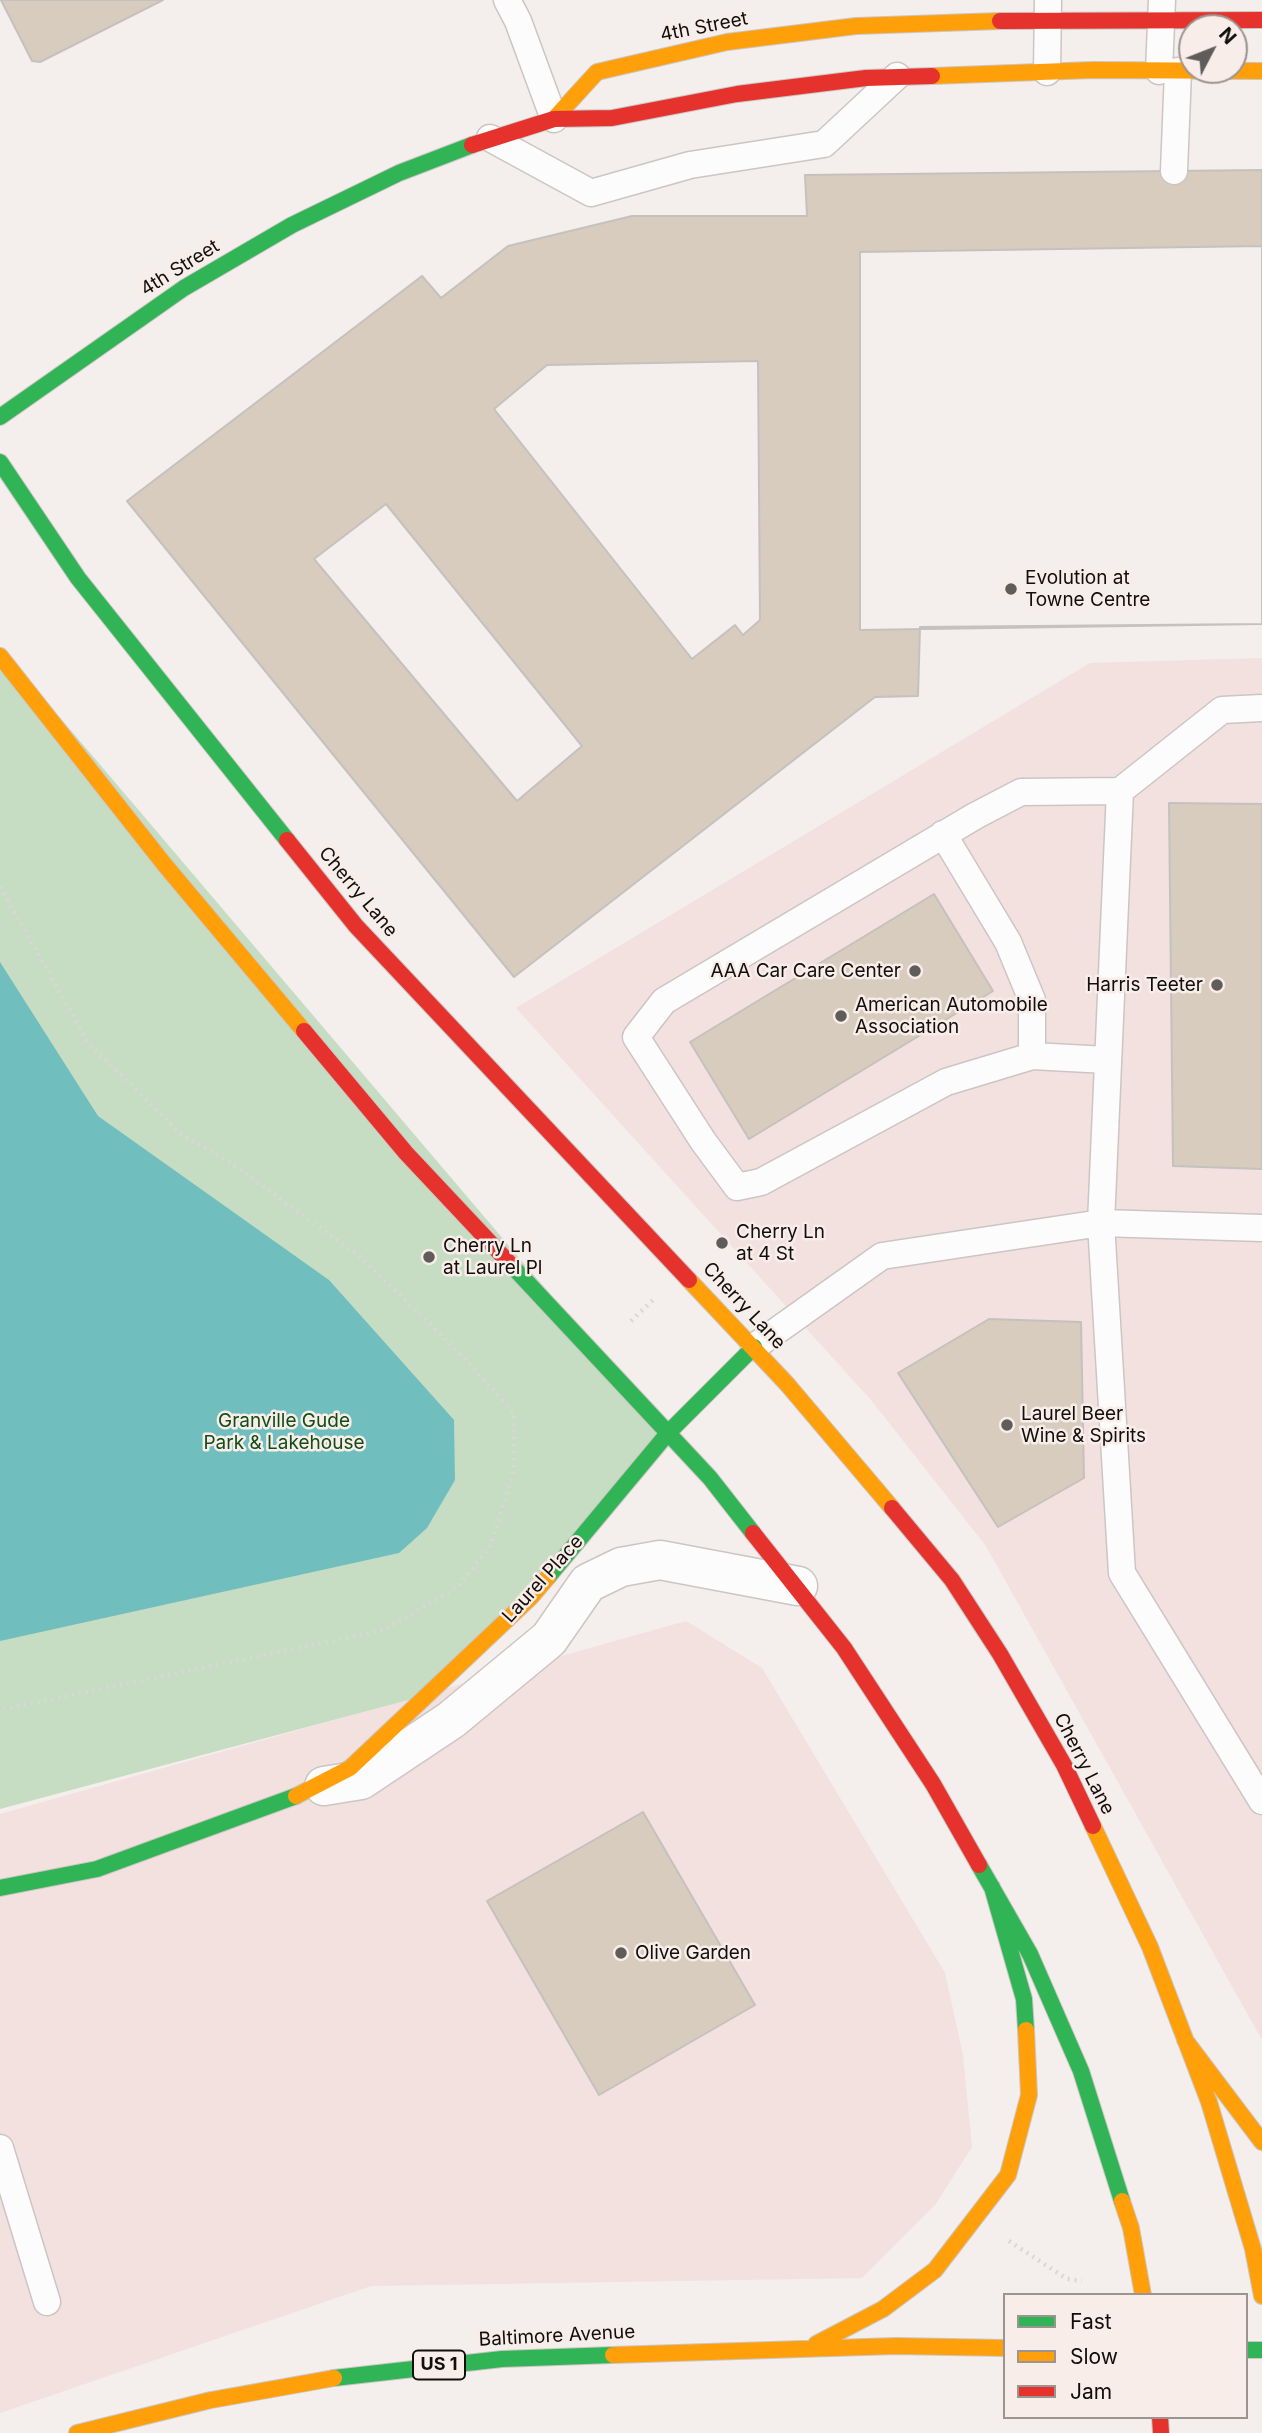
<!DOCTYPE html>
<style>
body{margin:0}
#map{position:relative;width:1262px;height:2433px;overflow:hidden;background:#f4eeec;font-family:Inter,sans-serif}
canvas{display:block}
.legend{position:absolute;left:1003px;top:2293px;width:245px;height:126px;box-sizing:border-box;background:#f8ede8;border:2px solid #9c9490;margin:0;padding:9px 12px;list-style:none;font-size:21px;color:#110e0c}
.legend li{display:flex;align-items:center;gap:14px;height:35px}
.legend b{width:35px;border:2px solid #9c9490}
.north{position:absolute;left:1178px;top:14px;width:70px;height:70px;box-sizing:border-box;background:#f8ede8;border:2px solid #9c9490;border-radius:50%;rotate:48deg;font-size:19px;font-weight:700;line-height:28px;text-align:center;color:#110e0c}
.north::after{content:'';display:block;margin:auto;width:24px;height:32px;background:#605c5a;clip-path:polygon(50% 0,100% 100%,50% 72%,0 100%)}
</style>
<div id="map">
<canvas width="1262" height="2433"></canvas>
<ul class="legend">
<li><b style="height:9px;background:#30b455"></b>Fast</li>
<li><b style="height:9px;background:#ff9f0a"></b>Slow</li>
<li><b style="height:9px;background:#e5322d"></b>Jam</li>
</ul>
<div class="north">N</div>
</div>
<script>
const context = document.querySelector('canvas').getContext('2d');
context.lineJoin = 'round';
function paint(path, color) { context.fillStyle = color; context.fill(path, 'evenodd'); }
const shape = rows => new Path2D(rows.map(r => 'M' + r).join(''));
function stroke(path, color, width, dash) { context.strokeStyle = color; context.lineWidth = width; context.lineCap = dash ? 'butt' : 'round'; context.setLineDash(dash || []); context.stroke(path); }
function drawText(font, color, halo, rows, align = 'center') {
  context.font = font + ' Inter,sans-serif'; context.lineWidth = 5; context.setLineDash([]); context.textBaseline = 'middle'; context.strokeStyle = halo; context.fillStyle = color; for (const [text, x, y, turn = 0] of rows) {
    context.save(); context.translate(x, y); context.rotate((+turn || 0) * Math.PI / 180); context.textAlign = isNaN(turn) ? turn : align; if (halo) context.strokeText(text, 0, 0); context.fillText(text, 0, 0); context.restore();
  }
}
const commercial = shape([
 [1262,658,1262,2040,986,1546,871,1400,516,1008,1090,663],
 [686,1621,762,1668,945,1973,963,2055,972,2147,935,2205,862,2278,371,2286,0,2413,0,1814]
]);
const green = shape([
 [0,647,668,1433,427,1695,0,1809]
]);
const water = shape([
 [0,962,98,1116,329,1280,454,1420,455,1480,427,1528,399,1553,0,1641]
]);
const building = shape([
 [1,0,163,0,40,62,32,61,1,0],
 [1262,170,1262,624,920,627,918,696,875,697,514,977,127,501,422,276,441,298,508,246,632,216,807,216,805,175,1262,170],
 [758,361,760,620,743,635,735,625,692,659,494,409,547,365,758,361],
 [386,504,582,746,517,801,314,559,386,504],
 [1262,246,1262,624,860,630,860,252,1262,246],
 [1169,803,1262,804,1262,1169,1173,1166,1169,803],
 [934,894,993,991,749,1139,690,1042,934,894],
 [989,1319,1081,1322,1084,1478,998,1527,898,1373,989,1319],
 [643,1812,755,2005,599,2095,487,1901,643,1812]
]);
const path = shape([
 [0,887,90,1045,181,1134,232,1164,359,1256,442,1335,514,1413,514,1471,491,1545,459,1586,384,1630,0,1710],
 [631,1321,653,1300],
 [1009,2241,1067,2279,1082,2281]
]);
const lane = shape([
 [507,0,518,21,554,119],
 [1159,71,1162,0],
 [1047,72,1048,0],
 [490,138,591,193,690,165,824,144,897,76],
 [1174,171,1178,71],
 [1262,708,1222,710,1120,791,1101,1223,1122,1573,1262,1801],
 [943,834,1008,942,1032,1000,1032,1056],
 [1107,1060,1032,1056,946,1082,761,1182,737,1187,703,1141,636,1037,664,1001,975,816,1021,792,1120,791],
 [754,1347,882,1256,1101,1223,1262,1228],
 [0,2148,47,2302]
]);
const street = shape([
 [324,1786,361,1780,451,1720,549,1639,588,1583,621,1567,660,1560,798,1586]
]);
const fast = shape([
 [0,417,184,288,292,225,399,173,472,145],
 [0,462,78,578,287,840],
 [513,1267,710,1478,753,1533],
 [548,1577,668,1433,754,1347],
 [979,1865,1030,1954,1081,2071,1122,2201],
 [992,1887,1024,1999,1026,2030],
 [0,1888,97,1869,296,1796],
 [1246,2350,1262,2350],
 [334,2378,502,2359,613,2355]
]);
const slow = shape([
 [932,76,1093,70,1262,71],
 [554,119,597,72,727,42,856,26,1000,21],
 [0,656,164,864,304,1031],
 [689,1280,787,1384,892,1508],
 [296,1796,350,1768,531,1597,548,1577],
 [1093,1826,1150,1947,1209,2102,1253,2249,1262,2296],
 [1185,2040,1262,2142],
 [1122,2201,1131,2228,1143,2295],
 [816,2344,883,2309,935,2270,1008,2175,1029,2095,1026,2030],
 [613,2355,896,2346,1005,2348],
 [77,2433,211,2400,334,2378]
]);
const jam = shape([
 [1000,21,1262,20],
 [472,145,554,119,612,118,737,94,866,78,932,76],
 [287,840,356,926,689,1280],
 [304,1031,406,1153,513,1267],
 [892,1508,952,1580,1000,1654,1064,1765,1093,1826],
 [753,1533,844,1648,933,1784,979,1865],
 [1160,2417,1161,2433]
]);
const markers = [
 [1011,589,7,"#605c5a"],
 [915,971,7,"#605c5a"],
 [1217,985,7,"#605c5a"],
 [841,1016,7,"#605c5a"],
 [722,1243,7,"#605c5a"],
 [429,1257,7,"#605c5a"],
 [1007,1425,7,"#605c5a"],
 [621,1953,7,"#605c5a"]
];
const shields = [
 [439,2365,52]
];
const shieldNames = [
 ["US 1",439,2365]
];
const streetNames = [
 ["4th Street",704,27,-11],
 ["4th Street",180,268,-32],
 ["Cherry Lane",358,892,50],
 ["Cherry Lane",744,1306,47],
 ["Laurel Place",543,1579,-48],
 ["Cherry Lane",1084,1764,63],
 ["Baltimore Avenue",557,2336,-3]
];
const poiNames = [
 ["Evolution at",1025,578],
 ["Towne Centre",1025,600],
 ["AAA Car Care Center",901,971,"right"],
 ["Harris Teeter",1203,985,"right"],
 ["American Automobile",855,1005],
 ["Association",855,1027],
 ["Cherry Ln",736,1232],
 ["at 4 St",736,1254],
 ["Cherry Ln",443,1246],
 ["at Laurel Pl",443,1268],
 ["Laurel Beer",1021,1414],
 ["Wine & Spirits",1021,1436],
 ["Olive Garden",635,1953]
];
const parkNames = [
 ["Granville Gude",284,1421],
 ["Park & Lakehouse",284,1443]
];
paint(commercial, '#f2e1df');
paint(green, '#c6dcc3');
paint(water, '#70bfbe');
paint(building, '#d7ccbd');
stroke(building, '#c5c1bf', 2);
stroke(lane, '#cbc6c4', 29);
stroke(street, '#cbc6c4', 41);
stroke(fast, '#cbc6c4', 18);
stroke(slow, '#cbc6c4', 18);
stroke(jam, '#cbc6c4', 18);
stroke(path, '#d9d7d7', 4.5, [2, 5]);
stroke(lane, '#fdfcfc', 26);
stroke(street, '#fdfcfc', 38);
stroke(fast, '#30b455', 16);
stroke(slow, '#ff9f0a', 16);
stroke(jam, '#e5322d', 16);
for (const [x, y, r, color] of markers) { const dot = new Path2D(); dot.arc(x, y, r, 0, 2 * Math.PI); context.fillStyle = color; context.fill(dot); stroke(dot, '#f8ede8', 2.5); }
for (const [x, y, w] of shields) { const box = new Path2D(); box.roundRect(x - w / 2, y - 14.5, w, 29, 5); context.fillStyle = '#f8ede8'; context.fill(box); stroke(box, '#110e0c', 2); }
drawText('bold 18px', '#110e0c', null, shieldNames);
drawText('19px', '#110e0c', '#f8ede8', streetNames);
drawText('19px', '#110e0c', '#f8ede8', poiNames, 'left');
drawText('19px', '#104d17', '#f8ede8', parkNames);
</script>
